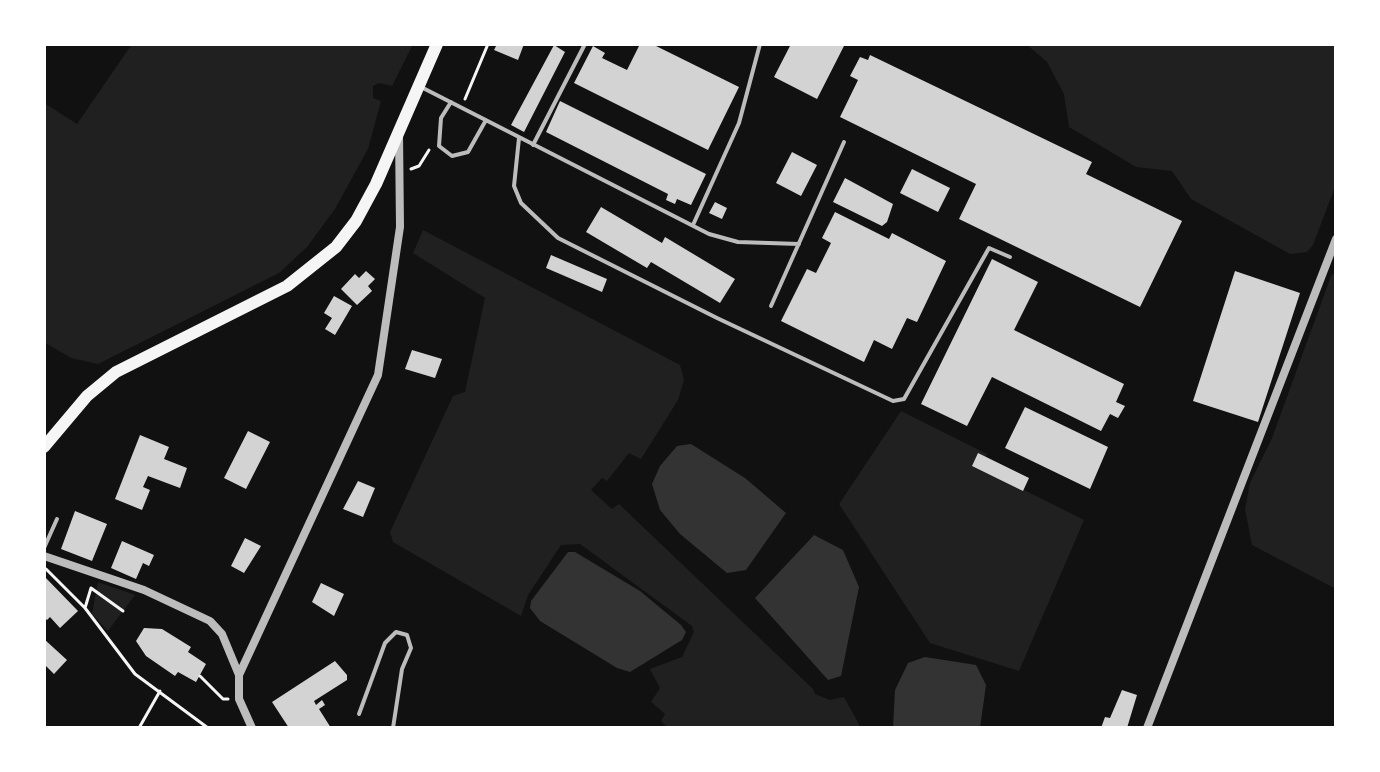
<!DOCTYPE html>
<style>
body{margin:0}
#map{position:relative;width:1380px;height:772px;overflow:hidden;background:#111;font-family:Mulish,sans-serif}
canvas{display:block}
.frame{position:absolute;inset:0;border:46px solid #fff;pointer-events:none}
</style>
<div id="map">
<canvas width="1380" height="772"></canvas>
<div class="frame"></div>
</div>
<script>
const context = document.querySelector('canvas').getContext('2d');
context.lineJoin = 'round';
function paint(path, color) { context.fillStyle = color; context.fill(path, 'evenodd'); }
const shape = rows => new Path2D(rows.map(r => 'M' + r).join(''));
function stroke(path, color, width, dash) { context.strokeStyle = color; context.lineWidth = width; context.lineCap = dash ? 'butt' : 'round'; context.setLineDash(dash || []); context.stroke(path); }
const green = shape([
 [132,44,413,44,392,86,379,83,373,86,373,98,381,101,368,149,335,209,307,247,279,273,98,364,71,358,44,342,44,103,77,124],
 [1026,44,1336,44,1336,184,1313,245,1307,252,1290,254,1191,199,1172,171,1136,167,1069,127,1064,94,1047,62],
 [423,230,680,365,684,380,678,400,641,459,629,453,607,481,602,478,591,490,612,509,619,504,813,689,815,694,830,700,844,697,861,728,668,728,661,721,665,714,651,702,660,688,650,669,682,657,694,632,692,626,580,544,561,545,528,595,521,616,393,542,390,532,453,396,465,392,485,298,413,253],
 [1336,272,1336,589,1252,545,1245,509,1250,483,1272,438,1331,276],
 [901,411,987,454,982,469,1084,520,1019,671,930,643,839,504],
 [98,582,135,595,108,631,92,614]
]);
const water = shape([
 [691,444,745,478,786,513,746,570,727,573,680,534,660,510,652,484,660,466,677,446],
 [814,535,843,550,859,587,841,676,828,680,755,598],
 [568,552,575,552,640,591,681,625,686,632,682,640,630,672,617,668,540,621,530,608,531,601],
 [925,657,976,665,986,685,980,728,893,728,895,690,908,663]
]);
const building = shape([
 [497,44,524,44,518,60,494,50],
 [640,44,652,44,739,87,708,150,574,83,593,46,605,53,602,58,627,70],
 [791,44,845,44,817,99,774,77],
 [554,45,565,52,524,132,511,125],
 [870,55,1092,162,1086,174,1182,221,1140,307,959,219,976,184,840,117,858,80,850,76,860,57,868,60],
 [560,101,706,174,691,205,677,199,675,204,666,200,668,194,546,132],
 [792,152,817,165,801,196,776,183],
 [912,169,950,188,938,212,900,193],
 [845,178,893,204,887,222,882,226,833,202],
 [715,202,727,208,722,219,709,213],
 [601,207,662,243,665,237,735,279,720,303,651,262,647,268,586,232],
 [835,212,889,239,892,233,946,261,917,322,907,318,892,349,874,340,864,362,781,321,807,269,816,273,831,243,822,238],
 [551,255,607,279,602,292,546,268],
 [992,259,1038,282,1014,330,1124,384,1116,402,1125,406,1118,418,1110,414,1101,431,992,377,967,426,921,404],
 [366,271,375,279,368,286,372,291,357,305,341,289,355,274,359,278],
 [1235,271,1300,293,1258,422,1193,401],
 [334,296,352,306,335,335,325,329,332,318,324,313],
 [412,350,442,359,435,378,405,369],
 [1025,407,1108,447,1090,489,1005,448],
 [248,431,270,442,246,489,224,478],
 [140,435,169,447,164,459,187,468,180,488,148,476,143,487,150,490,142,510,115,499],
 [978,453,1029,478,1023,491,972,466],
 [358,481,375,488,363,517,343,509],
 [75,511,107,524,92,561,61,549],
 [245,538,261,546,244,573,231,566],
 [122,541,154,555,149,566,143,563,136,579,111,568],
 [44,576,78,611,60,628,50,617,47,620,44,617],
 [321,583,344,594,334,616,312,602],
 [144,628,162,629,191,647,188,652,206,664,196,682,178,672,175,676,146,656,136,641],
 [44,639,67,660,54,674,44,664],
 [335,661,347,675,347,680,314,701,316,705,322,700,325,705,319,709,331,728,289,728,272,702],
 [1122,690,1137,695,1127,728,1101,728,1105,717,1110,718]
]);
const path = shape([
 [465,99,488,44],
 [411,169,419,166,429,150],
 [46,569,85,608,135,674,208,728],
 [91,588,123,611],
 [85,608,91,588],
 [200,676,223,699,228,699],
 [139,728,160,691]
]);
const service = shape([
 [421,87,709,234,738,242,799,244],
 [451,102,441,118,439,146,452,156,468,152,486,120],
 [519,138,514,186,521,203,558,238,717,318,893,401,904,399,989,248,1010,257],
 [533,145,585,44],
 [693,225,739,123,760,44],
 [771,306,844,142],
 [44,548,57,519],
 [359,714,385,643,396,632,407,635,411,648,402,669,393,728]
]);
const minor = shape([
 [44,556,144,590,210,621,222,634,239,675,239,699,252,728],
 [239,675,378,375,400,227,399,134],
 [1147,728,1336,239]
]);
const secondary = shape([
 [44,447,87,396,116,372,287,286,336,247,356,221,376,184,437,44]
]);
paint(green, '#202020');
paint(water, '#333');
paint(building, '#d3d3d3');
stroke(path, '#f5f5f5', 3);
stroke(service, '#bcbcbc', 4);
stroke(minor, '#bcbcbc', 8);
stroke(secondary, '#f5f5f5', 12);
</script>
